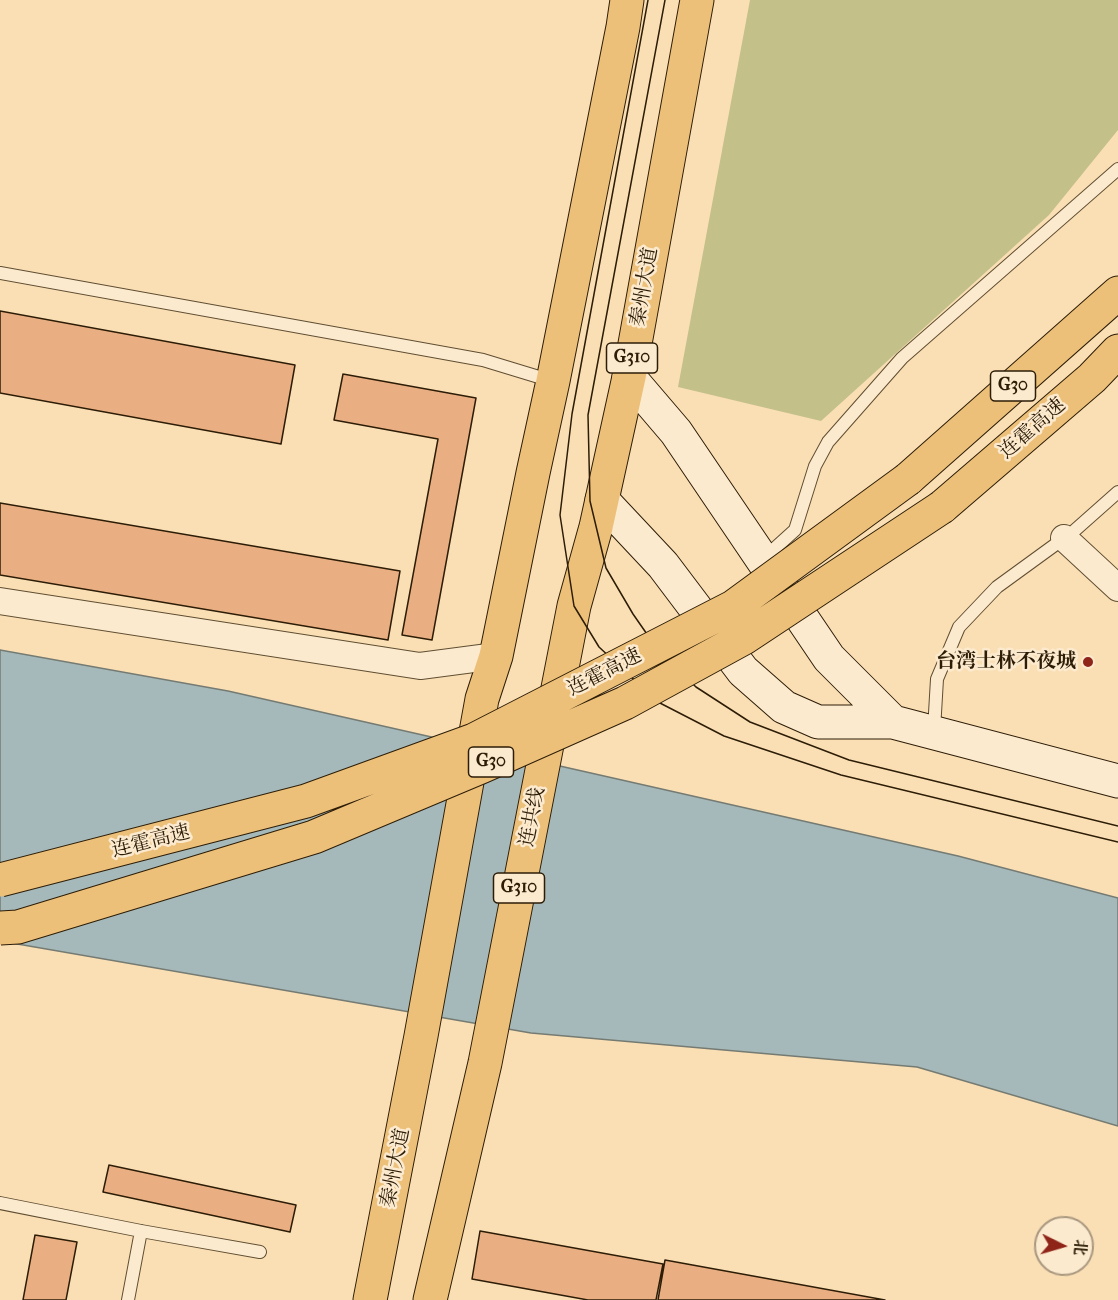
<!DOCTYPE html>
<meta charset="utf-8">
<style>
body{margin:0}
#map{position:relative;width:1118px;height:1300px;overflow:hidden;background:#fadfb5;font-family:"IM FELL French Canon","Noto Serif SC",serif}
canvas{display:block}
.north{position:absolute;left:1034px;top:1216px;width:60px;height:60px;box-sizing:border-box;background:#fceacf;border:2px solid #a9987f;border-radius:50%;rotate:95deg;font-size:16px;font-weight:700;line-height:24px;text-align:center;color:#2d1d07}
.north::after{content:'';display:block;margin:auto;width:21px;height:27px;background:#8f2418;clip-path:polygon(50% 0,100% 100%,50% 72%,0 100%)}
</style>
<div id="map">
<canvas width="1118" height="1300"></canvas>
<div class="north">北</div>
</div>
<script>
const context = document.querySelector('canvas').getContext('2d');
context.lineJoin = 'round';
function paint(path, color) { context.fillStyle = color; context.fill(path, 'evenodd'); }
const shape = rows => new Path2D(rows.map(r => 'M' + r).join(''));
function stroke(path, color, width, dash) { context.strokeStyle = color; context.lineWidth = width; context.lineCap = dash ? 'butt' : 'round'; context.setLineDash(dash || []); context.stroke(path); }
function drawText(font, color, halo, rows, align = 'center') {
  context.font = font + ' "IM FELL French Canon","Noto Serif SC",serif'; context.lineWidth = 5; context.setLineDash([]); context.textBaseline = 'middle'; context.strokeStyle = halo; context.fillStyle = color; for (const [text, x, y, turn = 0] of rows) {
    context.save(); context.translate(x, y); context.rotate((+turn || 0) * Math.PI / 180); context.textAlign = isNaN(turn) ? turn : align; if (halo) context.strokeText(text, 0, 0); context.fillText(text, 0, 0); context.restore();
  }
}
const green = shape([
 [750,0,1118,0,1118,130,1049,215,821,421,678,387]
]);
const water = shape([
 [0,650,228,691,958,856,1118,898,1118,1126,917,1067,531,1033,0,941,0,650]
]);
const building = shape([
 [0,311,295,365,281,444,0,393,0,311],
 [343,374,476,398,432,640,402,635,438,439,334,420,343,374],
 [0,503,400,571,388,640,0,575,0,503],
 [109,1165,296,1205,290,1232,103,1192,109,1165],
 [480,1231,663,1264,656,1300,588,1300,472,1279,480,1231],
 [35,1235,77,1242,66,1300,23,1300,35,1235],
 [665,1260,885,1300,658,1300,665,1260]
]);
const lane = shape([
 [0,273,483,360,552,381],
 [763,559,795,530,815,466,828,442,902,358,1118,169],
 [934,730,937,679,959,627,997,587,1074,531,1118,492],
 [0,1203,141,1231,260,1252],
 [128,1300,141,1231]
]);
const street = shape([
 [1064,538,1118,588],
 [0,601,420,666,496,656]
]);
const secondary = shape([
 [629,377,676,432,829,658,893,722],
 [602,500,663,565,743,671,784,707,818,722,893,722,1118,781]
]);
const highway = shape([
 [908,479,1118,293],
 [942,507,1092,378,1118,351],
 [370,1300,421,1036,482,699,496,656,533,473,553,381,623,27,627,0],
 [430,1300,485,1063,574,606,596,527,629,377,697,0]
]);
const tram = shape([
 [648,0,572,414,560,515,574,606,599,647,658,702,724,736,841,775,1118,842],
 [665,0,588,415,590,501,606,568,633,614,658,650,696,687,750,722,849,760,1118,826]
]);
const highwayBridge = shape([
 [0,880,306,801,474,740,733,607,908,479],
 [0,928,18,927,314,837,483,766,625,703,744,638,942,507]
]);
const markers = [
 [1088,662,6,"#8f2418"]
];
const shields = [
 [632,358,51],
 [1013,386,45],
 [491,762,45],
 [519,888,51]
];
const shieldNames = [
 ["G310",632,358],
 ["G30",1013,386],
 ["G30",491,762],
 ["G310",519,888]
];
const streetNames = [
 ["秦州大道",645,287,-80],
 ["连霍高速",1033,429,-41],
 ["连霍高速",605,673,-27],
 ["连共线",533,817,-79],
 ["连霍高速",151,842,-14],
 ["秦州大道",396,1168,-79]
];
const poiNames = [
 ["台湾士林不夜城",1076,662]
];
paint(green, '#c4c08a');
paint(water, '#a5b9ba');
stroke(water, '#757b72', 1.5);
paint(building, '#e9af83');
stroke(building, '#2d1d07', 1.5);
stroke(lane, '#604e32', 14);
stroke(street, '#604e32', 28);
stroke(secondary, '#2d1d07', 35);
stroke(highway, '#2d1d07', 35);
stroke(lane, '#fceacf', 12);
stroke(street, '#fceacf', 26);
stroke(secondary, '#fceacf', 33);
stroke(highway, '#edc07a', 33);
stroke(tram, '#2d1d07', 1.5);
stroke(highwayBridge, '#2d1d07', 35, []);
stroke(highwayBridge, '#edc07a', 33);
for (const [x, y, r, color] of markers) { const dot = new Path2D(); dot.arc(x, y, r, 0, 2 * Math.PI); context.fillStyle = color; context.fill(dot); stroke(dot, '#fceacf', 2); }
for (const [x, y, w] of shields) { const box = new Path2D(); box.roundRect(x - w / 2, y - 15, w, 30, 4.5); context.fillStyle = '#fceacf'; context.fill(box); stroke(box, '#2d1d07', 1.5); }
drawText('bold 18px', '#2d1d07', null, shieldNames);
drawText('20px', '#2d1d07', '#fceacf', streetNames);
drawText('bold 20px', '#2d1d07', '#fceacf', poiNames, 'right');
</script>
